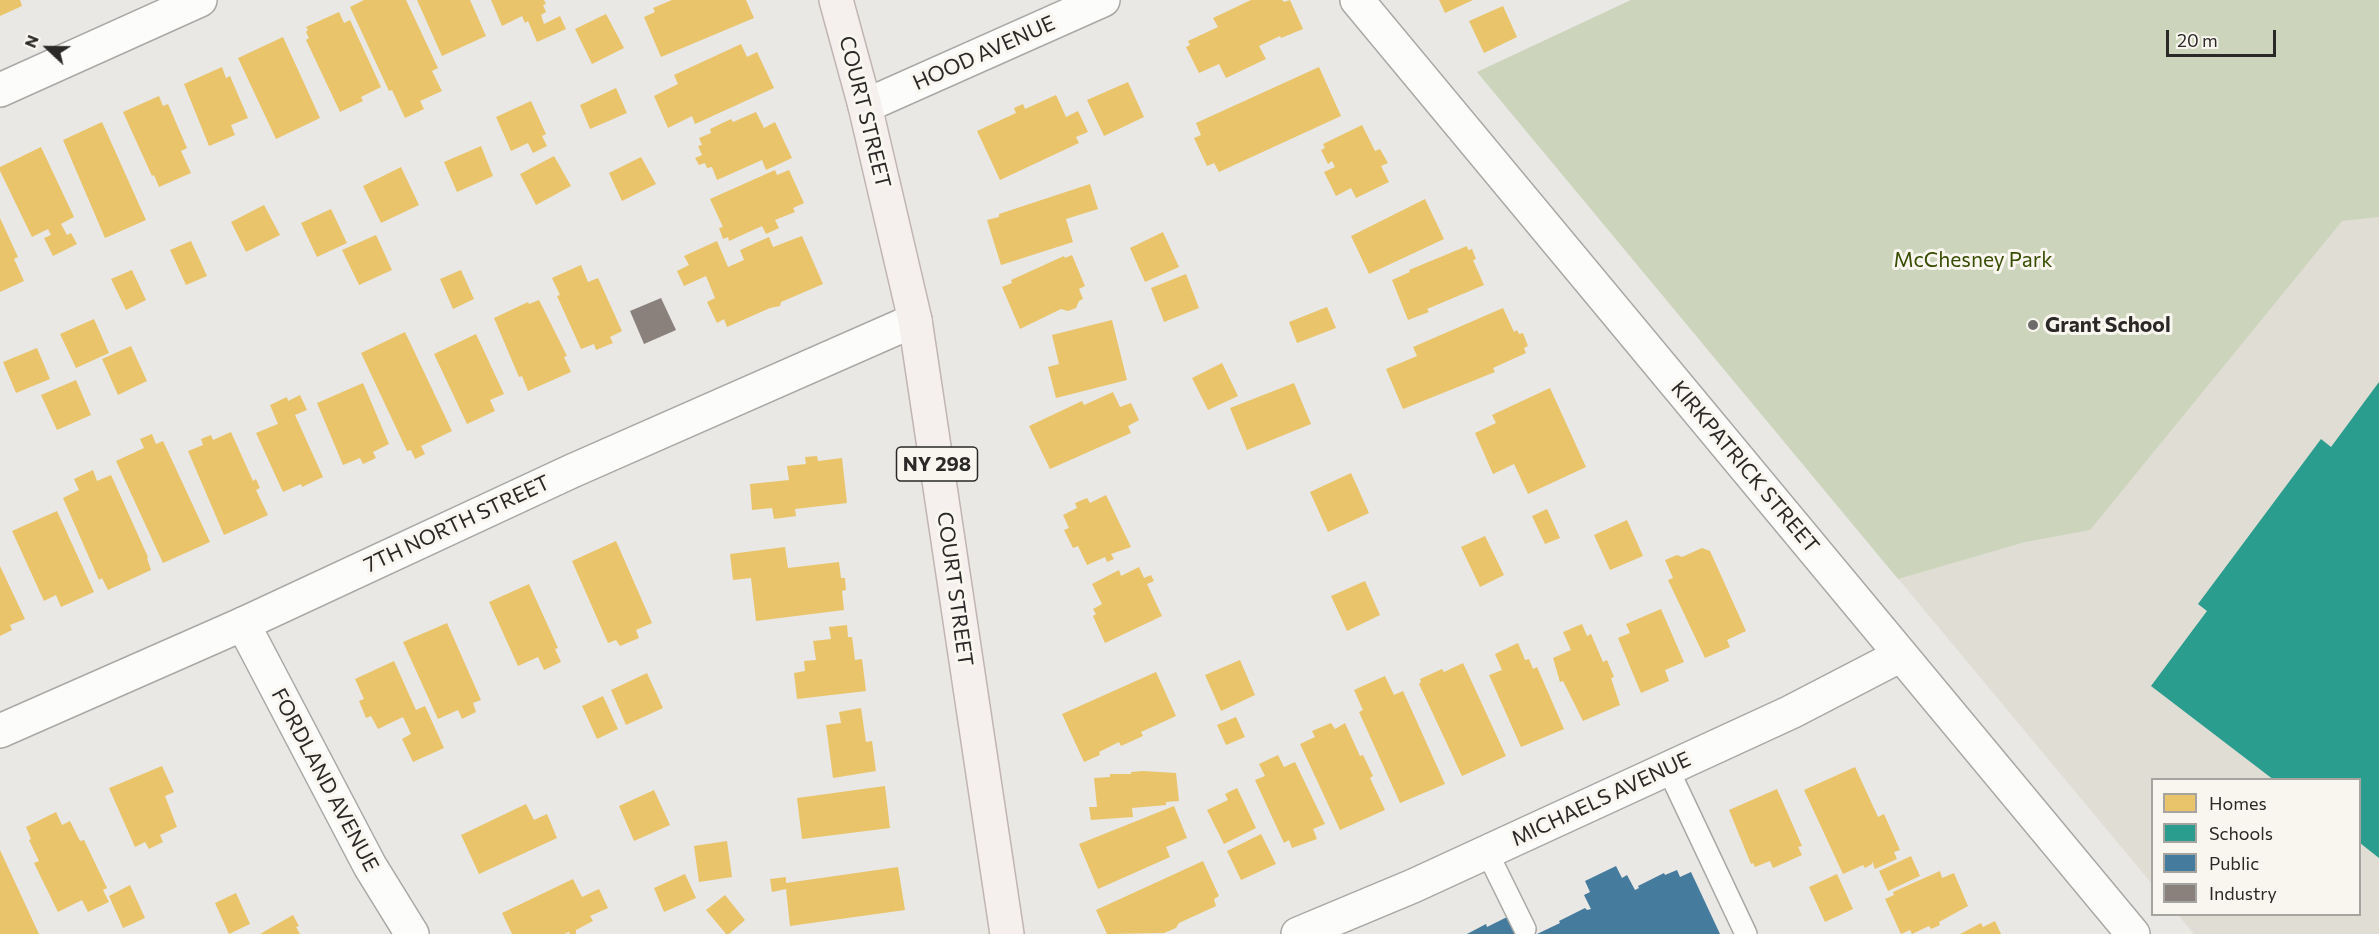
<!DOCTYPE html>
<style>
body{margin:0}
#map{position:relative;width:2379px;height:934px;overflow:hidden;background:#e9e8e5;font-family:Commissioner,sans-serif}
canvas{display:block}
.legend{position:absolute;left:2151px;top:778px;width:210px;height:138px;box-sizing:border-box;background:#f9f6f0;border:2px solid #a6a4a0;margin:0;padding:8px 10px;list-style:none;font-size:18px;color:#2a2927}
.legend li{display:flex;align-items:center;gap:12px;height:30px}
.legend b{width:30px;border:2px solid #a6a4a0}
.north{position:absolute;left:18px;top:18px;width:60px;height:60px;-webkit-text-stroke:4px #f9f6f0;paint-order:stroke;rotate:292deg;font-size:16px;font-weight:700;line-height:24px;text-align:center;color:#2a2927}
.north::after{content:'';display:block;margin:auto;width:21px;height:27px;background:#2a2927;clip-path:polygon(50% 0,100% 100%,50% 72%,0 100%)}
.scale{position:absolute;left:2166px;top:30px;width:110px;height:27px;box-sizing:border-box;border:3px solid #2a2927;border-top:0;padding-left:8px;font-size:18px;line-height:21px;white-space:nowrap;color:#2a2927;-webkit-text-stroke:4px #f9f6f0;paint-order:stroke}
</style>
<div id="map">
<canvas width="2379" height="934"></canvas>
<ul class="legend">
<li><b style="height:16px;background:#e9c46a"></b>Homes</li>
<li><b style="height:16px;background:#2a9d8f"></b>Schools</li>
<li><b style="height:16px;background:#457b9d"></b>Public</li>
<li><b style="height:16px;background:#8a817c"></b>Industry</li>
</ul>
<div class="north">N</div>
<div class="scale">20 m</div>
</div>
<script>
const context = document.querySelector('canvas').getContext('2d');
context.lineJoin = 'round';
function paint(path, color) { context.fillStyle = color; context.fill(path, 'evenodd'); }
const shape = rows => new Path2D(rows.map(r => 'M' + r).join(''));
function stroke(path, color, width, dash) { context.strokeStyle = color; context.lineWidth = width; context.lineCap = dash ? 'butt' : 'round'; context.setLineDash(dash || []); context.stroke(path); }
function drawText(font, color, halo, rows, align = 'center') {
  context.font = font + ' Commissioner,sans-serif'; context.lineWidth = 6; context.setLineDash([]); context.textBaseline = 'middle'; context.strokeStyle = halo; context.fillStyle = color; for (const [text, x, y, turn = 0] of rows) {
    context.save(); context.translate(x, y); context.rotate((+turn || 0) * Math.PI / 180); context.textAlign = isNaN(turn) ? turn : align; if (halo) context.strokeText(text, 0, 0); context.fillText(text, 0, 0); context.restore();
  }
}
const built = shape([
 [1631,0,2379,0,2379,934,2194,934,2178,915,2360,914,2360,780,2152,780,2152,884,1477,72]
]);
const green = shape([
 [1631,0,2379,0,2379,217,2342,221,2090,530,2025,542,1898,579,1477,72]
]);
const homes = shape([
 [0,0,20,0,22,6,0,16],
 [364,0,406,0,438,68,432,71,442,91,420,101,424,109,405,118,392,90,389,91,350,7],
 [417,0,470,0,486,36,442,56],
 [491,0,544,0,546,4,543,5,546,12,541,15,544,24,560,16,566,29,537,42,528,21,525,23,522,16,502,26],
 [672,0,746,0,754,18,661,57,644,17,655,12,653,8],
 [1251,0,1282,0,1284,2,1290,0,1303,29,1281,38,1280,36,1259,46,1266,59,1226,78,1219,64,1199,73,1186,47,1190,45,1188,41,1218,27,1213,18],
 [1439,0,1473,0,1445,13],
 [1503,6,1517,37,1484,53,1469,21],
 [339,12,344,23,350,20,381,87,361,97,363,101,340,112,306,40,309,38,306,32,308,30,306,27],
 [606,14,624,48,592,64,575,29],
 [283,37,320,118,276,139,238,58],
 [741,44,747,57,757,52,774,88,695,124,692,116,668,128,654,96,678,84,674,75],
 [222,67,226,78,230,76,248,118,231,125,235,135,209,146,184,84],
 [1319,67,1341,116,1219,172,1214,163,1207,166,1194,138,1201,135,1196,123],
 [1128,82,1144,117,1104,136,1087,100],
 [616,88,627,113,590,129,580,105],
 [1056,95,1066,117,1078,111,1088,132,1076,137,1079,143,1000,180,977,131,1016,113,1014,108,1023,104,1025,109],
 [159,96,163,106,168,104,187,148,181,151,191,173,159,187,154,175,152,176,123,112],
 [531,101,546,134,542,136,547,146,533,153,528,143,511,151,496,117],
 [756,112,764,128,775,122,792,158,766,170,762,160,717,180,712,167,707,168,705,163,699,165,695,158,702,155,698,146,702,145,699,138,711,133,710,129,731,119,733,122],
 [102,122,146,220,105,238,63,140],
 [1362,125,1375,151,1380,149,1388,163,1381,166,1389,182,1356,198,1351,188,1336,196,1324,172,1335,167,1332,161,1328,164,1321,150,1325,148,1323,144],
 [481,146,493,176,457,192,444,162],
 [41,147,74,217,61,224,67,235,71,233,77,244,53,256,44,238,51,235,48,229,32,237,0,171,0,167],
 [554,156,571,186,536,205,520,174],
 [641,157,656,184,622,201,609,173],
 [401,167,419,205,381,223,363,186],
 [775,170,777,175,789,170,804,203,793,208,795,212,775,220,779,228,766,234,762,226,729,241,728,237,723,239,719,228,723,227,710,199],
 [1090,184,1098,209,1066,219,1073,242,1001,265,987,220,999,217,999,214],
 [1425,199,1444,239,1369,274,1351,236],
 [264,205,280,235,246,252,231,222],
 [331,209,347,243,317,257,301,223],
 [0,218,18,257,14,259,24,281,0,292],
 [1163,232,1179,267,1145,282,1130,248],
 [376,235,392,270,359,285,342,250],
 [802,236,823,284,781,302,780,306,770,308,727,327,724,319,717,323,707,302,715,298,706,276,684,286,677,271,689,265,684,256,717,241,728,267,744,260,740,250,769,237,773,247],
 [191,241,207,276,186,285,170,250],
 [1467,246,1468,250,1472,249,1476,259,1473,260,1484,285,1427,309,1429,312,1408,320,1392,280,1410,272,1409,270],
 [1072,255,1085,286,1079,289,1083,299,1079,301,1076,308,1068,311,1061,309,1020,329,1002,287,1012,283,1011,280,1064,256,1065,258],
 [581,265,588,282,598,278,622,331,610,337,613,343,596,350,594,344,581,349,557,296,560,295,552,278],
 [132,270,146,300,126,310,111,279],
 [461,270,474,299,453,309,440,279],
 [1186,274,1199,308,1164,322,1151,288],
 [539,300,567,356,564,357,571,372,528,391,522,376,519,377,494,318,528,302,529,304],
 [1327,307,1336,328,1297,343,1289,322],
 [1503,308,1514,332,1517,330,1519,334,1523,333,1528,346,1524,348,1526,353,1493,368,1495,372,1403,409,1386,369,1417,356,1413,347],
 [94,319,109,353,76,368,60,334],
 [1112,320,1127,380,1056,398,1048,367,1059,364,1052,335],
 [405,332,452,431,421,446,425,454,415,459,411,450,407,451,361,353],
 [476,334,504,394,490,400,495,411,467,424,434,354],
 [131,346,147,381,118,395,102,359],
 [37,348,50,379,16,393,3,362],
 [1222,363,1238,396,1208,410,1192,378],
 [76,380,91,415,57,430,41,395],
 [363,383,389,444,373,452,376,458,363,464,360,458,343,465,317,403],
 [1294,383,1311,424,1247,450,1230,408],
 [1550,388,1586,467,1528,494,1514,464,1493,474,1475,433,1496,423,1492,415],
 [1113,392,1120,407,1131,403,1139,420,1128,426,1131,433,1050,469,1029,426,1082,401,1084,405],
 [300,395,307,410,295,415,323,477,302,487,301,484,283,492,256,433,278,424,270,405,287,397,288,401],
 [231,432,253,481,256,479,260,488,256,490,268,515,224,535,188,451,203,445,201,439,211,435,213,440],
 [152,434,156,444,163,441,210,542,163,563,116,461,144,448,140,439],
 [817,456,818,461,842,458,847,503,795,509,796,516,774,519,772,508,752,510,750,484,789,480,787,466,806,464,805,457],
 [93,470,97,481,111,475,148,557,147,558,151,570,108,590,102,578,99,580,63,498,79,490,74,479],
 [1351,473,1369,513,1328,532,1310,492],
 [1106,495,1131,547,1111,554,1114,559,1107,562,1105,557,1087,565,1078,546,1073,548,1064,530,1069,528,1063,515,1077,508,1075,503,1087,498,1090,503],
 [1547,509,1560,538,1545,544,1532,516],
 [57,511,94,592,61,607,56,595,44,601,12,531],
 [1627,520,1643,556,1610,570,1594,535],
 [1485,536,1504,575,1480,587,1461,547],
 [616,541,652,623,636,630,639,638,620,646,616,640,608,643,572,561],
 [785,547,788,568,839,562,841,578,845,578,846,590,842,591,844,610,756,621,751,578,733,580,730,554],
 [1702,548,1710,551,1746,631,1727,640,1730,647,1705,658,1668,580,1673,578,1665,560,1677,555,1682,557],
 [0,566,25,619,10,625,12,630,0,636],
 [1139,567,1144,578,1151,575,1154,581,1147,584,1162,616,1105,643,1093,616,1096,614,1093,609,1102,604,1092,584,1119,570,1121,576],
 [1365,581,1380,615,1347,631,1331,596],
 [529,584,558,648,555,649,561,662,544,670,538,657,518,666,489,602],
 [1661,609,1684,662,1665,670,1669,681,1641,693,1618,638,1630,633,1626,624],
 [447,623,481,700,473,703,476,712,462,719,458,710,438,719,403,642],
 [1582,624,1587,636,1591,634,1603,662,1607,660,1614,677,1611,678,1620,705,1583,721,1563,681,1560,682,1553,658,1571,650,1563,632],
 [847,625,848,637,852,637,855,660,862,659,866,691,797,699,794,673,805,671,804,661,816,660,813,641,831,639,829,627],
 [1518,643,1525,660,1529,659,1533,669,1537,667,1564,729,1521,747,1489,675,1502,670,1495,654],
 [1240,660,1255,695,1221,711,1205,675],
 [394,661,416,710,425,706,444,748,413,762,402,739,411,734,403,717,378,729,371,716,366,718,359,701,364,699,355,679],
 [1463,663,1506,756,1462,776,1419,684,1421,682,1420,679,1442,669,1444,672],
 [1156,672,1176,716,1141,732,1143,736,1121,746,1119,742,1099,752,1100,755,1084,762,1062,714],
 [647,673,663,708,626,725,611,690],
 [1385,676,1394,695,1403,691,1445,784,1400,803,1359,712,1363,710,1354,690],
 [603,696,618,729,597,739,582,706],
 [861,708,866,742,872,741,876,771,833,778,826,725,841,723,839,712],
 [1236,717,1245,737,1226,745,1217,725],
 [1331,723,1335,729,1345,723,1360,756,1363,755,1373,776,1370,778,1385,810,1340,830,1300,744,1315,737,1312,731],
 [1278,755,1284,767,1295,762,1325,824,1313,829,1317,839,1292,848,1289,840,1284,843,1255,780,1265,776,1259,764],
 [162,766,174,792,165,796,177,827,160,835,163,842,149,849,145,842,135,847,109,788],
 [1855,767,1878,817,1884,814,1900,850,1894,852,1897,859,1875,869,1872,861,1872,864,1865,868,1863,865,1843,874,1804,790],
 [1143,771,1176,773,1179,801,1166,802,1166,805,1132,808,1133,817,1091,820,1089,807,1097,807,1094,778,1110,777,1110,774,1131,774,1131,772],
 [885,786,890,828,802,839,797,798],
 [1237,788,1256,828,1224,844,1207,810,1228,800,1225,794],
 [1777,789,1802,846,1798,847,1802,855,1773,868,1770,861,1755,867,1753,863,1751,864,1729,810],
 [654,790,670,825,634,841,619,806],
 [526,804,534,820,547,814,557,838,479,874,461,835],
 [1174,806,1187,838,1166,847,1170,857,1098,889,1079,844],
 [56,812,62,825,70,821,80,841,84,840,107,888,103,890,109,902,88,912,82,900,58,912,34,863,39,861,29,840,31,839,26,827],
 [1261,834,1276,864,1241,880,1227,851],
 [727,841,732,877,699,882,694,846],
 [0,850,39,934,0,934],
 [1911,856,1920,876,1888,891,1879,871],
 [1203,861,1219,896,1214,899,1216,906,1179,923,1176,928,1164,933,1107,934,1096,910],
 [898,867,905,910,790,926,786,889,772,892,770,879,786,877,786,883],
 [1940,871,1942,878,1954,873,1968,906,1939,922,1940,925,1931,929,1929,926,1912,934,1910,930,1901,934,1885,899,1894,895,1893,892],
 [685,874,696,898,664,912,654,888],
 [1837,874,1853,909,1825,922,1809,887],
 [573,879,582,897,599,889,608,908,590,916,593,921,576,930,576,934,570,934,569,932,564,934,512,934,502,913],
 [130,885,145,918,123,928,109,896],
 [236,893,250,924,229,934,215,903],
 [725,895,745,920,729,934,726,934,706,910],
 [293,915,299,926,296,927,300,934,260,934],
 [1995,921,2001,934,1960,934,1981,923,1983,927]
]);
const schools = shape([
 [2379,382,2379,858,2360,843,2360,780,2274,780,2151,686,2207,611,2198,604,2321,439,2331,447]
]);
const public = shape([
 [1616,866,1622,878,1627,875,1635,890,1639,888,1638,886,1664,873,1665,875,1677,870,1680,877,1691,872,1720,934,1537,934,1560,923,1559,921,1585,908,1587,910,1591,909,1584,895,1590,892,1585,881],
 [1511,915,1520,934,1467,934,1486,924,1487,927]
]);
const industry = shape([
 [661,298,676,330,644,344,630,311]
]);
const lane = shape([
 [1668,769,1746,934],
 [1487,852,1525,929]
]);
const street = shape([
 [1357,0,2133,934],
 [0,90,200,0],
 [865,106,1103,0],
 [243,624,370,866,412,934],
 [1298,934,1413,886,1791,712,1901,655]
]);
const secondary = shape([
 [0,731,243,624,572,471,915,320]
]);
const primary = shape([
 [836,0,865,106,915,320,1007,934]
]);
const markers = [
 [2033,325,6,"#6d6c6a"]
];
const shields = [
 [937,464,81]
];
const shieldNames = [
 ["NY 298",937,464]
];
const streetNames = [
 ["HOOD AVENUE",984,53,-24],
 ["COURT STREET",865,112,76],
 ["KIRKPATRICK STREET",1745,467,50],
 ["7TH NORTH STREET",457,524,-25],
 ["COURT STREET",955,589,82],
 ["FORDLAND AVENUE",325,780,62],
 ["MICHAELS AVENUE",1601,799,-25]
];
const parkNames = [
 ["McChesney Park",1973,260]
];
const poiNames = [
 ["Grant School",2045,325]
];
paint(built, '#dfddd4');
paint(green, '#ccd5bc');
paint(homes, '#e9c46a');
paint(schools, '#2a9d8f');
paint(public, '#457b9d');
paint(industry, '#8a817c');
stroke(lane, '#a9a8a6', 24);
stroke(street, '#a9a8a6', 36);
stroke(secondary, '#a9a8a6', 36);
stroke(primary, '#c0b5b2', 36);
stroke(lane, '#fcfcfb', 21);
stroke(street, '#fcfcfb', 33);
stroke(secondary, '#fcfcfb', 33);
stroke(primary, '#f5efee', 33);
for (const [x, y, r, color] of markers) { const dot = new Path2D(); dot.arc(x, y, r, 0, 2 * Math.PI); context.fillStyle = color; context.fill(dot); stroke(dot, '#f9f6f0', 2); }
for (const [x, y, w] of shields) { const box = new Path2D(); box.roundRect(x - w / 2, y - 17, w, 34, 4.5); context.fillStyle = '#f9f6f0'; context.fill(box); stroke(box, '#2a2927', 1.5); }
drawText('bold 20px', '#2a2927', null, shieldNames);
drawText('21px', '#2a2927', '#f9f6f0', streetNames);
drawText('21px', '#374d01', '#f9f6f0', parkNames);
drawText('bold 21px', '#2a2927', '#f9f6f0', poiNames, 'left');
</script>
